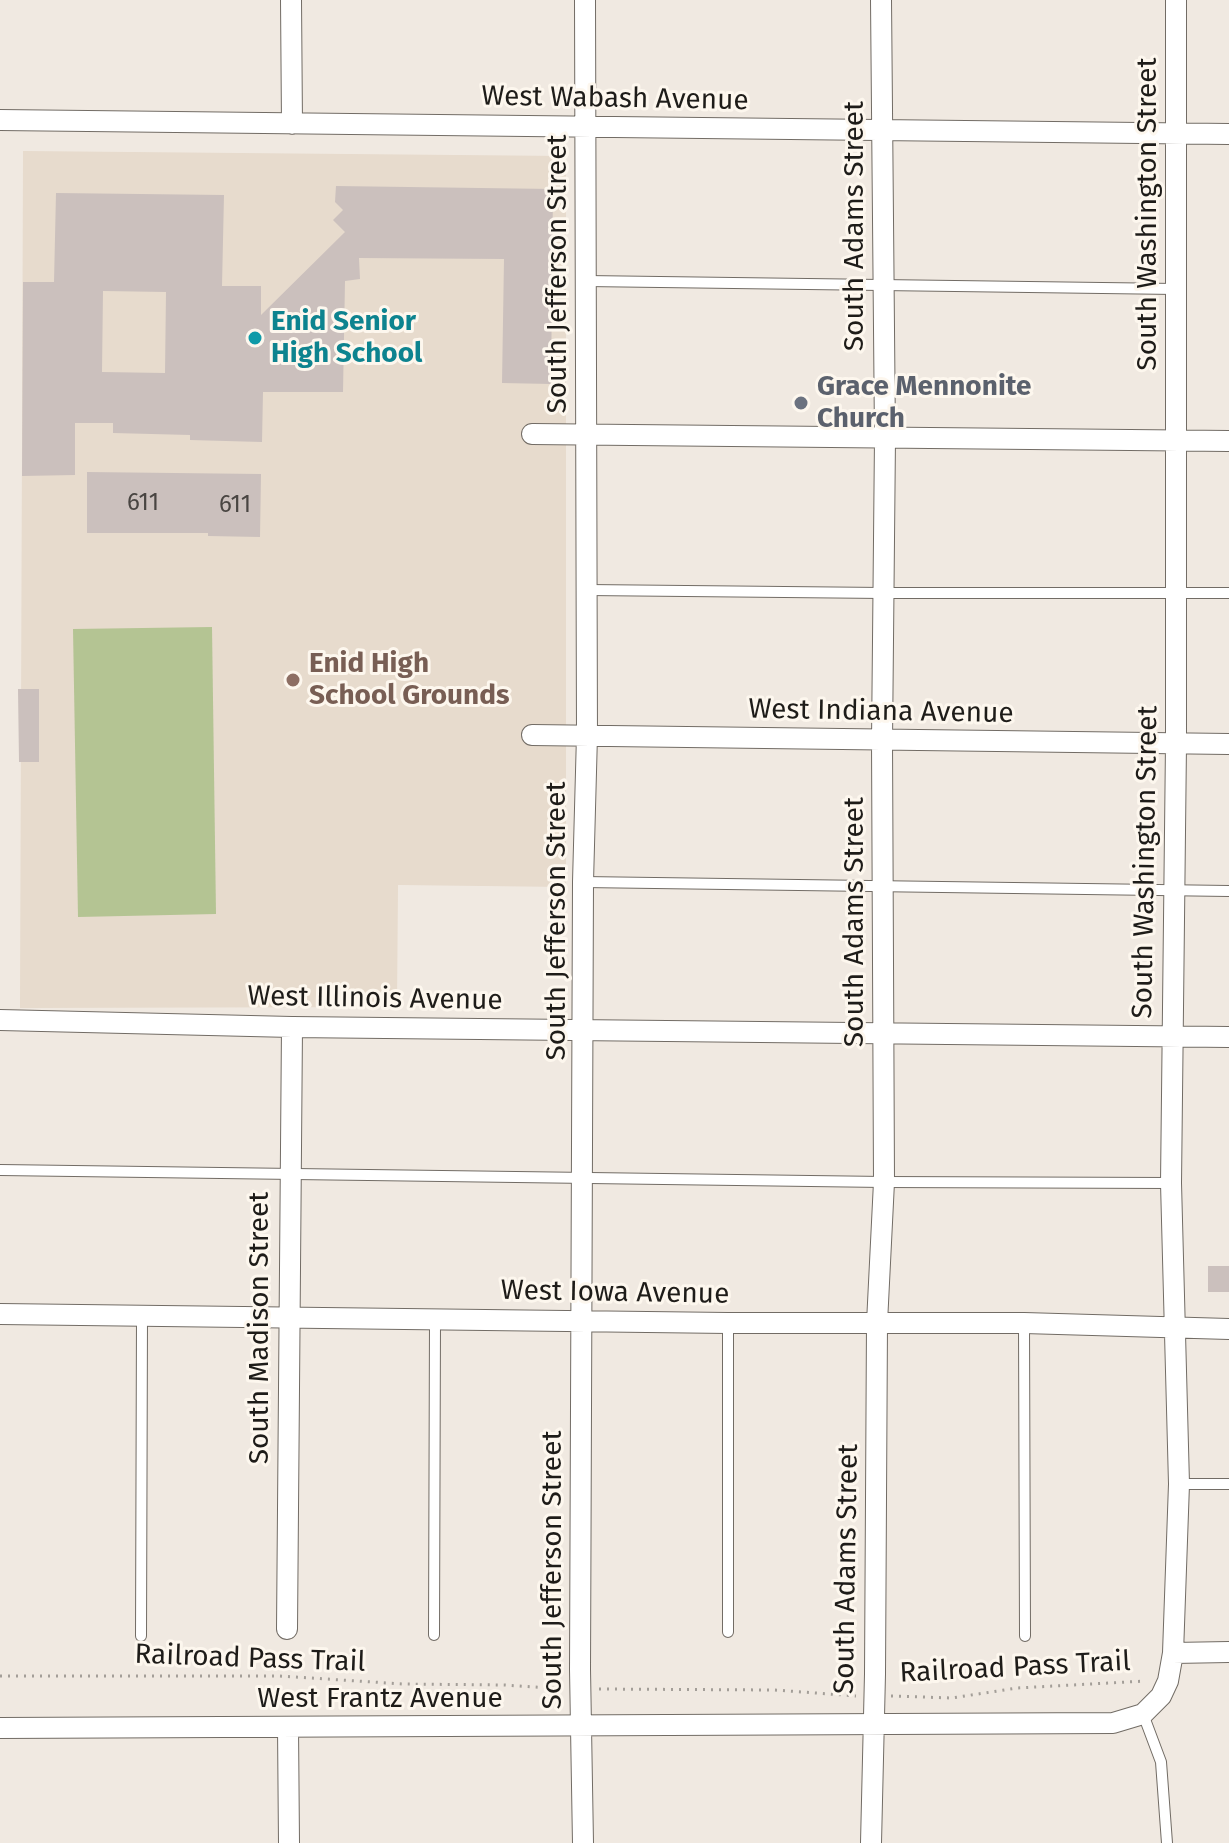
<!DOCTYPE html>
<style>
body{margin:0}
canvas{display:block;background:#f0e9e1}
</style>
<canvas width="1229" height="1843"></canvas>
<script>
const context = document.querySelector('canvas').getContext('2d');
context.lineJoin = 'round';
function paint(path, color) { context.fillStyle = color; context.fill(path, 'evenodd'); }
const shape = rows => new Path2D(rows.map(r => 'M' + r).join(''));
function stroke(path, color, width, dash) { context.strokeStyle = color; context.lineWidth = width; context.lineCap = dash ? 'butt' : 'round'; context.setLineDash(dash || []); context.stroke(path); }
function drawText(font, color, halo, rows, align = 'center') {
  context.font = font + ' "Fira Sans",sans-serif'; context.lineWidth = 6; context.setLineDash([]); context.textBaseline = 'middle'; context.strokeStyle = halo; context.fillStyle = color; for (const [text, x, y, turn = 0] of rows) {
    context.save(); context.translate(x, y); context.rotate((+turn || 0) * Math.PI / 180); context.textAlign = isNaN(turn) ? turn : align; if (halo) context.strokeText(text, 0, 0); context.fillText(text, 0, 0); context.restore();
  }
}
const built = shape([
 [23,151,566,156,566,887,398,885,397,1007,20,1008]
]);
const green = shape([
 [212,627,216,914,78,917,73,629]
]);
const building = shape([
 [336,186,553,189,551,384,502,383,504,259,359,258,360,279,345,281,343,392,263,392,262,442,190,440,190,435,113,433,113,423,75,423,75,475,22,476,23,282,54,282,56,193,224,195,222,286,261,286,261,315,345,232,333,220,343,210,335,202],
 [103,291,166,292,165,373,102,372],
 [87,472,261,474,260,537,208,536,208,533,87,533],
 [18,689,39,689,39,762,19,762],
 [1208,1266,1229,1266,1229,1292,1208,1292]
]);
const path = shape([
 [0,1676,280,1676,403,1684,504,1685,564,1689],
 [599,1689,775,1690,856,1696],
 [891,1696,952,1698,1017,1688,1146,1681]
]);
const service = shape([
 [586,281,1176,289],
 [587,590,883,593,1229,593],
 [583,882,1229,891],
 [0,1170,884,1182,1171,1183],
 [728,1323,728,1632],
 [1024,1323,1025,1636],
 [1179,1484,1229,1484],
 [434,1635,435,1320],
 [141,1636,142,1316],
 [1143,1714,1161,1762,1167,1843]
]);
const minor = shape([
 [291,0,292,124],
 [0,120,1229,134],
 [532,434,1229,441],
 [532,735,1229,744],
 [0,1020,292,1027,1229,1037],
 [0,1314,728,1323,1024,1323,1229,1329],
 [287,1629,292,1027],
 [1173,1653,1229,1652],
 [288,1727,289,1843],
 [0,1728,1113,1723,1143,1714,1161,1696,1168,1681,1173,1653,1179,1484,1171,1183,1176,744,1176,0],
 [583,1843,580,1669,583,882,587,735,585,0],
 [871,1843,875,1674,877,1323,884,1182,882,741,885,438,881,0]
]);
const markers = [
 [255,338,8,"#0f9aa8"],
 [801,403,8,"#6b7280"],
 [293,680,8,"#8d6e63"]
];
const numberNames = [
 ["611",143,503],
 ["611",235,505]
];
const streetNames = [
 ["West Wabash Avenue",615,99,1],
 ["South Washington Street",1148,214,-90],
 ["South Adams Street",855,226,-90],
 ["South Jefferson Street",558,274,-90],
 ["West Indiana Avenue",881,712,1],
 ["South Washington Street",1146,862,-89],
 ["South Jefferson Street",557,921,-90],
 ["South Adams Street",855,922,-90],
 ["West Illinois Avenue",375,999,1],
 ["West Iowa Avenue",615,1293,1],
 ["South Madison Street",260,1328,-90],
 ["South Adams Street",847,1569,-89],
 ["South Jefferson Street",553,1570,-90],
 ["Railroad Pass Trail",250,1659,2],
 ["Railroad Pass Trail",1015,1668,-3],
 ["West Frantz Avenue",380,1699]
];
const cultureNames = [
 ["Enid Senior",271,322],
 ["High School",271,354]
];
const worshipNames = [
 ["Grace Mennonite",817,387],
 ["Church",817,419]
];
const educationNames = [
 ["Enid High",309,664],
 ["School Grounds",309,696]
];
paint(built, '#e7dbcd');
paint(green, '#b4c493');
paint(building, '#cbc0bd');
stroke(service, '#726c65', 12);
stroke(minor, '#726c65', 22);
stroke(path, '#a39e98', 3, [2, 6]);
stroke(service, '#fff', 10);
stroke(minor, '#fff', 20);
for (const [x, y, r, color] of markers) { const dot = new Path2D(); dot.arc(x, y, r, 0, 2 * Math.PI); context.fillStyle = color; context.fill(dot); stroke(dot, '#fdf7ee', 3); }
drawText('24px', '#494542', null, numberNames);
drawText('28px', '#1e1c19', '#fdf7ee', streetNames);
drawText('bold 28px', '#0d838f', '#fdf7ee', cultureNames, 'left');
drawText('bold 28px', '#5b616d', '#fdf7ee', worshipNames, 'left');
drawText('bold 28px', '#785e54', '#fdf7ee', educationNames, 'left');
</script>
